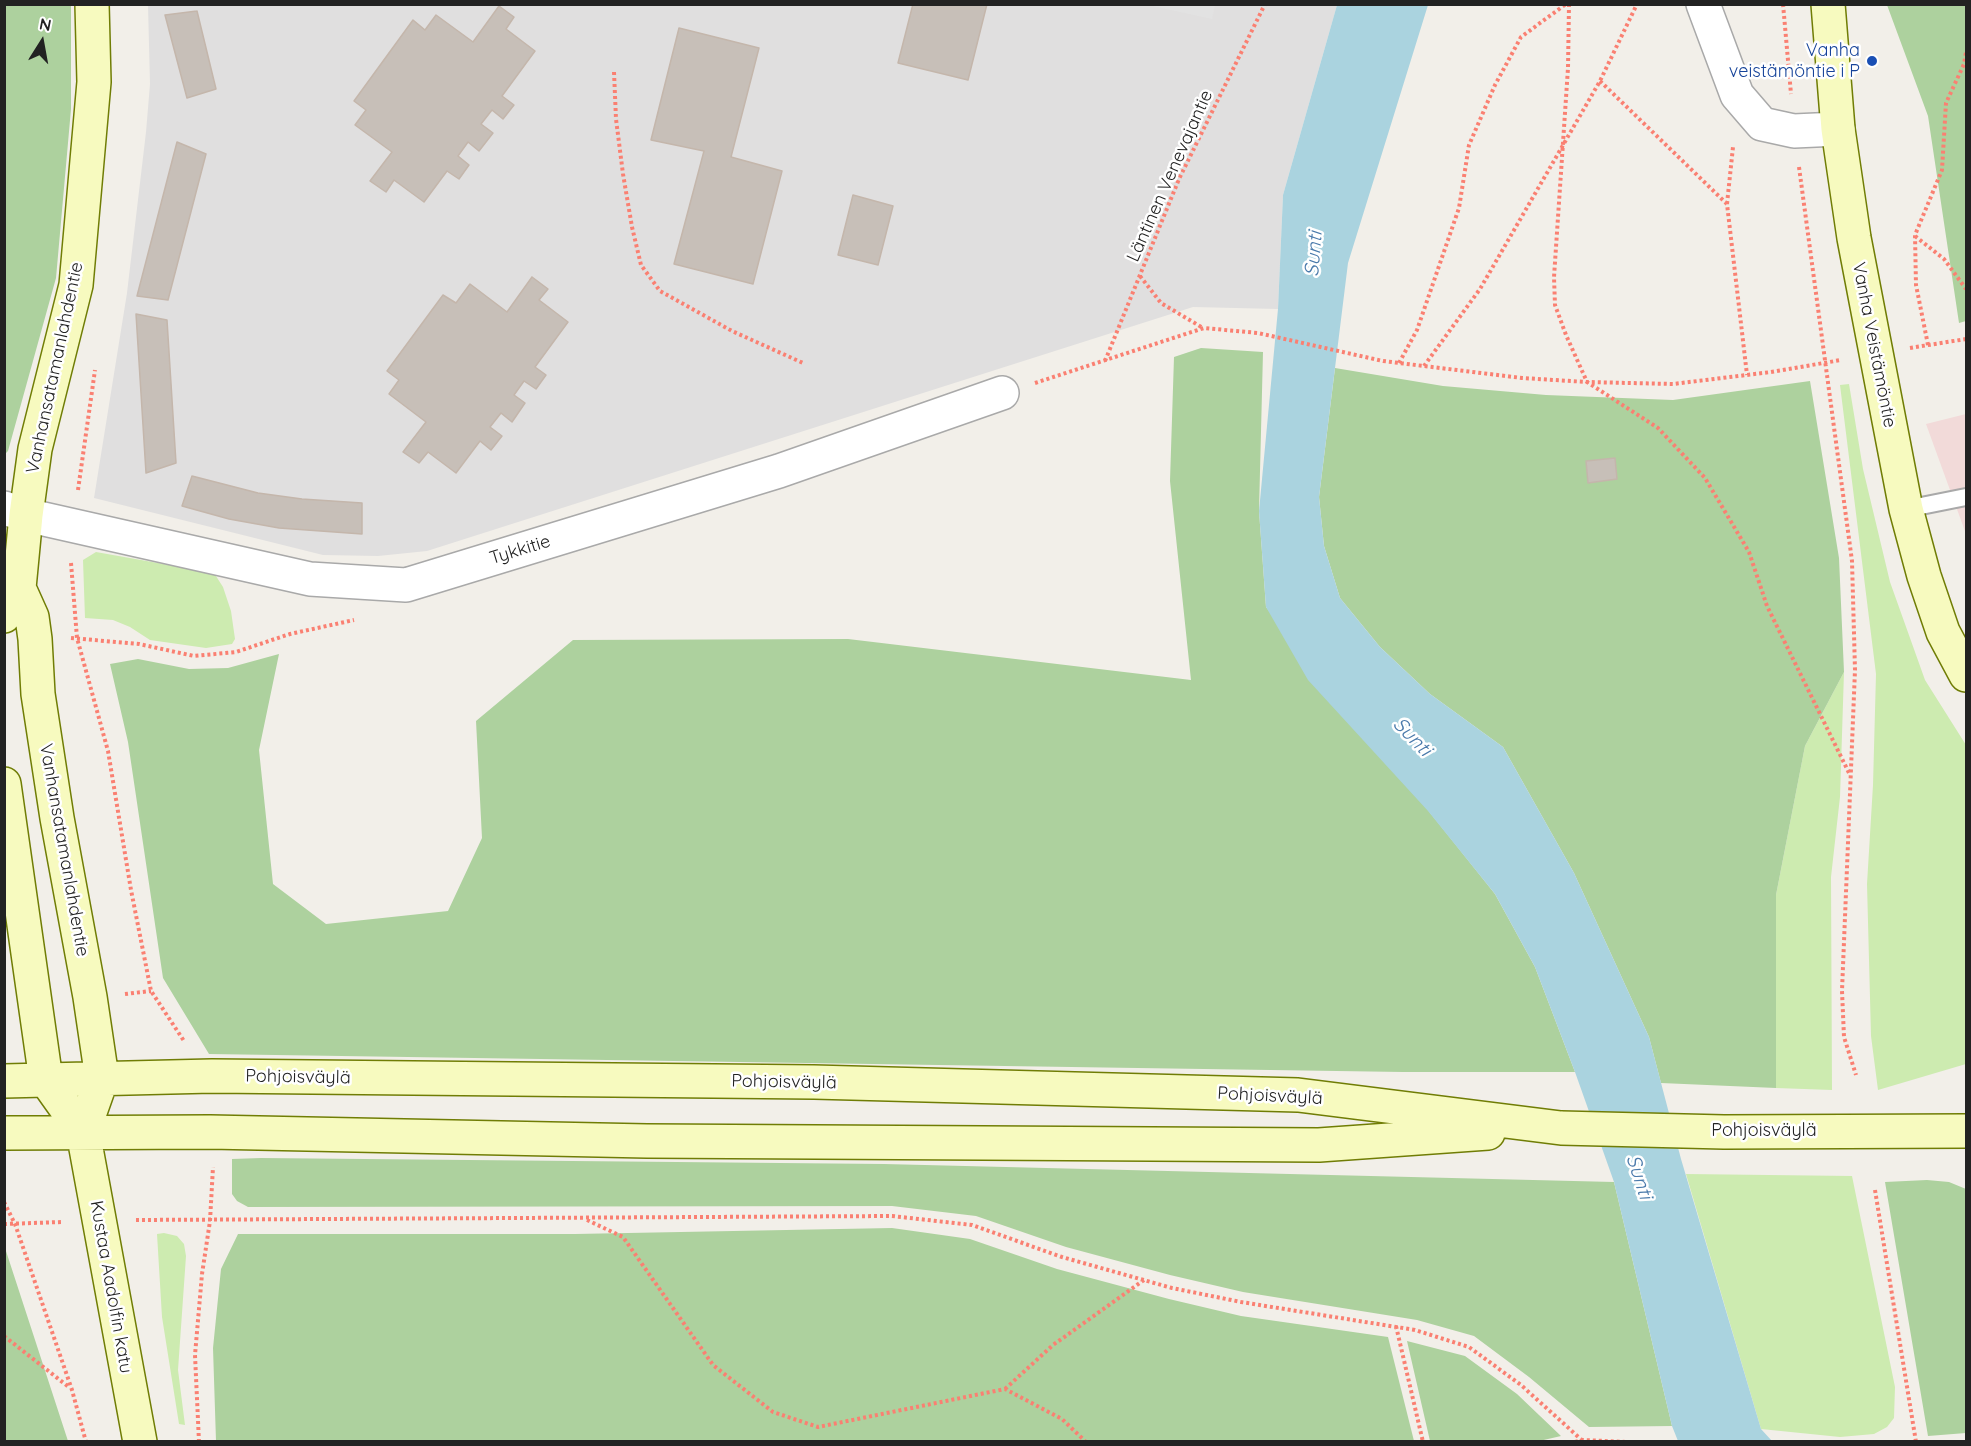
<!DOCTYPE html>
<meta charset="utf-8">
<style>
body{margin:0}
#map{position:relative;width:1971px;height:1446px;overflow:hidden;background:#f2efe9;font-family:Quicksand,sans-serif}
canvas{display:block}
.frame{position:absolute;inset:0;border:6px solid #222;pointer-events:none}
.north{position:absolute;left:12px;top:12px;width:60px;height:60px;-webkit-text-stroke:4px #fff;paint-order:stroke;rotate:11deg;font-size:16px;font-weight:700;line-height:24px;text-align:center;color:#222}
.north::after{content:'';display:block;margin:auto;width:21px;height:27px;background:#222;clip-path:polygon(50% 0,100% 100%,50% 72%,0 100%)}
</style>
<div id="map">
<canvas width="1971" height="1446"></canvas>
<div class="frame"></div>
<div class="north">N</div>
</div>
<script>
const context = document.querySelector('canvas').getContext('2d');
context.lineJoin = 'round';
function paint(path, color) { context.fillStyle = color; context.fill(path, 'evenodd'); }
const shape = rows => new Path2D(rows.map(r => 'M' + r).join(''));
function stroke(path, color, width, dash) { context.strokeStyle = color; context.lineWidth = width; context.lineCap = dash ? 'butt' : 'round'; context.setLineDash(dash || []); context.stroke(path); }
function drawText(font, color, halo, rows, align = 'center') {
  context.font = font + ' Quicksand,sans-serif'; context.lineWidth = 5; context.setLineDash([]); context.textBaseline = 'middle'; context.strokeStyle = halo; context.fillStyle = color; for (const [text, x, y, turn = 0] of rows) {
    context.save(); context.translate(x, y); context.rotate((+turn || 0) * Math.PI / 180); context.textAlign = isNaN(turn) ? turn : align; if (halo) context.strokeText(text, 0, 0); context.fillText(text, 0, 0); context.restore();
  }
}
const residential = shape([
 [148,5,1337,5,1283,195,1278,309,1193,307,427,551,378,556,323,555,94,498,127,293,146,132,150,84]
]);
const commercial = shape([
 [1966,414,1966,534,1926,424]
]);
const grass = shape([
 [1849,384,1863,469,1890,582,1925,680,1966,745,1966,1064,1878,1090,1871,1036,1867,884,1873,785,1876,674,1840,385],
 [96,552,214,573,223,587,231,611,235,639,232,644,206,648,150,640,130,627,113,620,85,618,83,560],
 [1844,672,1840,797,1831,877,1832,1090,1776,1088,1776,895,1805,746],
 [1686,1174,1852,1176,1895,1387,1894,1418,1887,1427,1874,1434,1840,1437,1761,1429],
 [164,1233,177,1236,184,1244,186,1256,178,1370,185,1425,179,1424,162,1317,157,1234]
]);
const forest = shape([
 [5,4,71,5,71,109,56,278,8,451,5,454],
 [1887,5,1966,5,1966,321,1959,323,1928,116],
 [1201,348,1263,352,1259,511,1266,607,1495,894,1535,967,1575,1072,1403,1072,209,1054,163,978,128,742,110,664,138,659,189,669,228,668,279,654,259,750,273,884,326,924,448,911,482,838,476,721,573,640,848,639,1191,680,1170,481,1174,357],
 [1335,368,1443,386,1546,395,1673,400,1810,381,1839,558,1844,672,1805,746,1776,895,1776,1088,1661,1083,1649,1037,1574,873,1503,747,1430,694,1380,647,1340,598,1324,546,1319,497],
 [261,1158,884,1164,1614,1182,1672,1426,1589,1427,1529,1377,1474,1336,1417,1320,1243,1292,1170,1275,1066,1247,976,1216,892,1206,248,1207,237,1201,232,1194,232,1159],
 [1927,1180,1949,1182,1966,1189,1966,1433,1928,1436,1885,1182],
 [892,1228,970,1239,1057,1269,1169,1299,1241,1316,1388,1337,1414,1441,216,1441,213,1348,221,1269,238,1234,575,1234],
 [4,1248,5,1248,68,1441,5,1441],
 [1407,1341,1465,1356,1517,1394,1561,1436,1535,1442,1430,1441]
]);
const parking = shape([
 [1148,5,1215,5,1212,19]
]);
const water = shape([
 [1337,5,1428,5,1348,263,1319,497,1324,546,1340,598,1380,647,1430,694,1503,747,1574,873,1649,1037,1681,1159,1761,1429,1772,1441,1678,1441,1672,1426,1614,1182,1575,1072,1535,967,1495,894,1428,811,1308,680,1266,607,1259,511,1278,309,1283,195]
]);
const building = shape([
 [913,4,987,4,968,80,898,63,913,4],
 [499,6,514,17,506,29,535,51,502,96,514,105,503,119,492,110,481,124,493,133,479,151,468,142,458,156,469,165,459,179,447,171,424,202,394,180,386,192,370,181,392,152,355,125,366,110,354,101,413,20,425,30,436,15,473,42,499,6],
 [197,11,216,89,187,98,165,15,197,11],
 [679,28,759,48,731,157,782,171,753,284,674,264,704,151,651,140,679,28],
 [177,142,206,154,168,300,137,296,177,142],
 [853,195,893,206,878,265,838,255,853,195],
 [532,277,548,289,539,300,568,322,535,367,546,375,536,389,524,381,514,395,525,403,512,422,501,413,490,427,502,436,491,450,480,441,456,473,428,452,419,463,403,452,426,422,389,394,399,380,387,371,443,295,456,303,470,284,507,312,532,277],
 [136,314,167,320,176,463,146,473,136,314],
 [1615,458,1617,479,1588,483,1586,461,1615,458],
 [192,476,258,493,302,499,362,503,362,534,279,528,229,519,182,506,192,476]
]);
const path = shape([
 [1569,4,1568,68,1554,277,1555,305,1566,335,1587,382,1658,428,1705,478,1749,552,1767,606,1850,775],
 [1783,4,1791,94],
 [614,72,616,119,623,174,632,227,641,265,660,291,732,331,803,363],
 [1600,81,1727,204,1747,375],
 [1799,167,1852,561,1855,670,1842,991,1844,1037,1856,1075],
 [1727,204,1733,147],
 [1915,236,1944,259,1966,289],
 [1140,276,1161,303,1203,328],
 [1928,345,1916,285,1915,235,1942,170,1946,103,1964,64,1966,52],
 [1910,348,1966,339],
 [1105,361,1179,179,1265,4],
 [1399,363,1417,330,1459,208,1469,145,1495,85,1521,37,1566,4],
 [1424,366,1480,289,1600,81,1637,4],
 [1035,383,1204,328,1258,333,1383,361,1522,378,1587,382,1673,384,1771,372,1841,360],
 [78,490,95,370],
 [71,563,77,638,108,751,131,890,151,991,184,1041],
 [71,638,139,644,194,656,236,652,290,634,354,620],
 [125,994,151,991],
 [1875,1190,1916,1442],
 [4,1202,15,1224,72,1390,86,1442],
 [136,1220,892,1216,972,1225,1062,1257,1172,1288,1241,1302,1415,1330,1469,1347,1521,1385,1584,1442],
 [587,1220,623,1237,713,1365,773,1412,818,1427,1005,1389,1062,1419,1086,1442],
 [4,1224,62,1222],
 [1396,1326,1423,1442],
 [4,1336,70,1388],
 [1005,1389,1053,1345,1144,1280],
 [199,1442,195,1355,202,1274,210,1221,213,1167],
 [1575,1442,1583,1440,1627,1442]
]);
const lane = shape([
 [1906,509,1966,497]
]);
const street = shape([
 [1703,4,1737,95,1762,124,1794,131,1838,129],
 [4,508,26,515,310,579,406,585,779,471,1002,393]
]);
const secondary = shape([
 [1828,4,1838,129,1854,238,1906,509,1924,576,1943,632,1966,675],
 [19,588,32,617,35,639,38,694,57,818,90,997,102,1078,83,1132],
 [4,616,19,588,26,515,35,449,76,285,94,82,92,4],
 [4,784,46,1080,83,1132,140,1442],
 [4,1081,212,1076,814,1082,1298,1095,1561,1128,1724,1132,1966,1131],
 [4,1133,210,1132,647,1141,1319,1145,1488,1133]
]);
const markers = [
 [1872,61,6,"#1a4fb4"]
];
const transitNames = [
 ["Vanha",1860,51],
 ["veistämöntie i P",1860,72]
];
const streetNames = [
 ["Läntinen Venevajantie",1170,176,-66],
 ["Vanha Veistämöntie",1874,345,79],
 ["Vanhansatamanlahdentie",55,368,-78],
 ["Tykkitie",520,550,-17],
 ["Vanhansatamanlahdentie",64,850,80],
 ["Pohjoisväylä",298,1077,1],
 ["Pohjoisväylä",784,1082,1],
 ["Pohjoisväylä",1270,1096,3],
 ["Pohjoisväylä",1764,1131],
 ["Kustaa Aadolfin katu",111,1287,80]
];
const waterNames = [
 ["Sunti",1314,254,-85],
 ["Sunti",1412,737,46],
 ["Sunti",1639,1177,72]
];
paint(residential, '#e0dfdf');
paint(commercial, '#f2dad9');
paint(grass, '#cdebb0');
paint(forest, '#add19e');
paint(parking, '#e2e2e2');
paint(water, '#aad3df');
paint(building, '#c7bfb8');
stroke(building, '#c4b6ab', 1.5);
stroke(lane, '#a9a9a9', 20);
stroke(street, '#a9a9a9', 36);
stroke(secondary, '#707d05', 36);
stroke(path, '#fa8072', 4, [3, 3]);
stroke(lane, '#fff', 16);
stroke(street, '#fff', 33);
stroke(secondary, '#f7fabf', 33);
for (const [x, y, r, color] of markers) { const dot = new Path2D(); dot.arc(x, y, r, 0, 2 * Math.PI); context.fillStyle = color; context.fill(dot); stroke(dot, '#fff', 2); }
drawText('18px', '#164399', '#fff', transitNames, 'right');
drawText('18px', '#222', '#fff', streetNames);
drawText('italic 20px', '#4a7aab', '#fff', waterNames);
</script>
